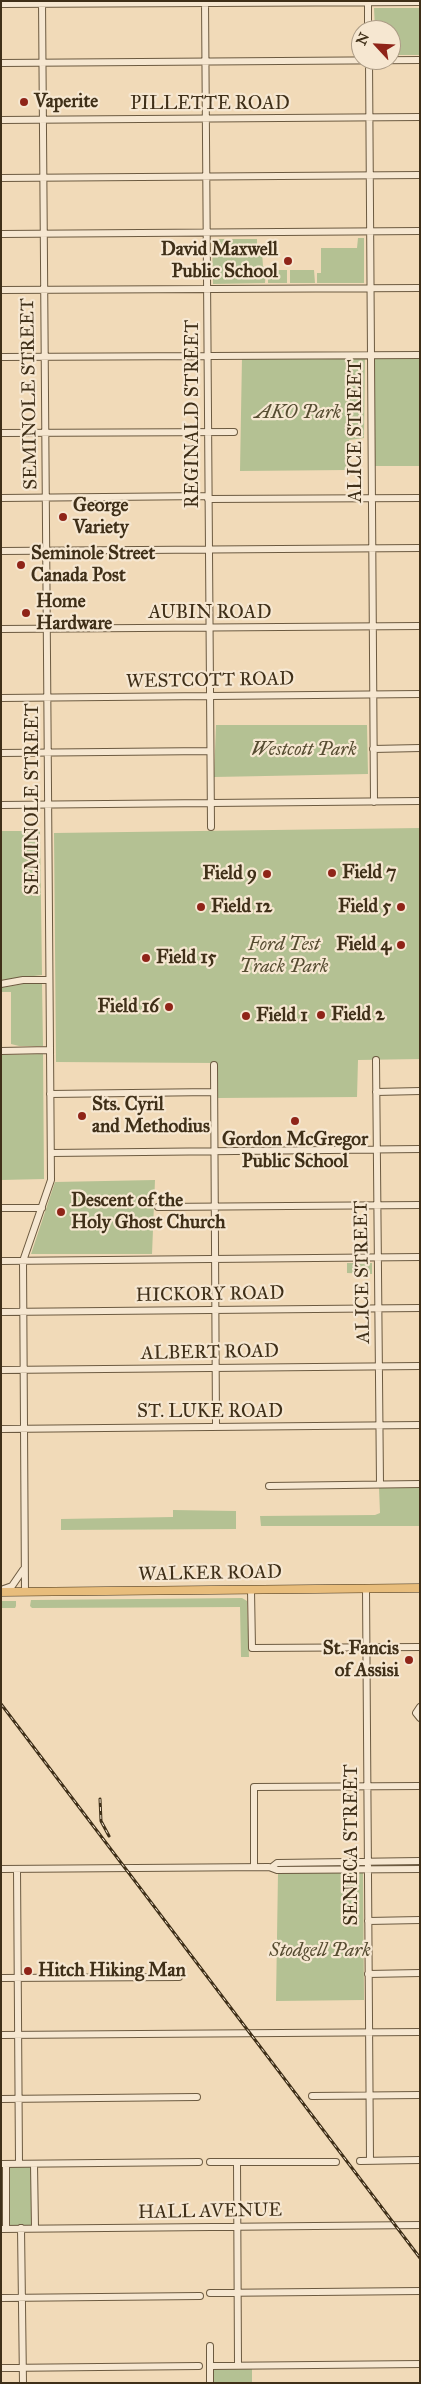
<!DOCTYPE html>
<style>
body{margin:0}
#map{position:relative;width:421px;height:2384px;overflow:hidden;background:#f1dab8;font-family:"IM FELL Great Primer",serif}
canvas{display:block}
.frame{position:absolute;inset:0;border:2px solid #3f2f18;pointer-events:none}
.north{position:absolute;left:351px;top:20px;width:50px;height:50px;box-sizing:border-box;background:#f6e7d1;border:1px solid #ad9d87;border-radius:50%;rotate:295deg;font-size:14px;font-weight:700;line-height:20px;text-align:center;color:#3f2f18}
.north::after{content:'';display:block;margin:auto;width:18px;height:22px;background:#8f2418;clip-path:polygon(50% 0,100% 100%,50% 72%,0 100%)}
</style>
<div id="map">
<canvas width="421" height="2384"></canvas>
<div class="frame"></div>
<div class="north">N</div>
</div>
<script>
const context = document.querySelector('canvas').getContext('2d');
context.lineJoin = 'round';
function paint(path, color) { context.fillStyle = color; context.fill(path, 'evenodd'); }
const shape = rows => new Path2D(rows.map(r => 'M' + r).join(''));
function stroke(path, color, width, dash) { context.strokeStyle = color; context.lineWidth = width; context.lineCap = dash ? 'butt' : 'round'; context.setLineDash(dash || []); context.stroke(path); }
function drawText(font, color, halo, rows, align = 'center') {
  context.font = font + ' "IM FELL Great Primer",serif'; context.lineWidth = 4.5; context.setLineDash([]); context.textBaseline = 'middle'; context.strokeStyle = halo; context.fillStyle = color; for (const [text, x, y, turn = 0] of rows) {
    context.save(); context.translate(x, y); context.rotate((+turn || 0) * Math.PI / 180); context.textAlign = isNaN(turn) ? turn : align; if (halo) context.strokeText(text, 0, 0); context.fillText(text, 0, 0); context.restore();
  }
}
const green = shape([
 [374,8,420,8,420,55,391,55,391,30,375,30],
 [358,238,364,238,364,283,317,283,317,273,321,273,321,248,357,248],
 [212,239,257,239,257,251,262,252,263,266,266,270,265,283,213,284],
 [268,270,287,270,287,283,268,283],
 [290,270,314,270,315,283,290,283],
 [365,356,364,438,349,440,347,470,240,471,242,357],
 [420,358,420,466,374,466,375,359],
 [216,725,367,725,368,774,214,777],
 [420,828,420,1059,358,1060,357,1097,218,1098,217,1063,56,1062,54,833],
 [1,831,40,831,42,975,1,980],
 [23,984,42,984,43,1046,19,1046,11,1044,11,992,1,992,1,988],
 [43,1054,44,1179,1,1180,1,1055],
 [155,1180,152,1254,31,1254,55,1182],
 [347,1263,372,1263,372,1274,347,1273],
 [379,1488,420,1488,420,1526,261,1526,260,1516,375,1515,380,1513],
 [173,1510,236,1511,236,1529,61,1530,61,1519,173,1517],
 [242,1598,247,1601,249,1657,241,1657,240,1607,32,1608,30,1606,31,1600,35,1600],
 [1,1601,16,1601,16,1606,15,1608,1,1608],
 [363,1872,364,2000,276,2001,278,1873],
 [8,2167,32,2167,33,2225,9,2225],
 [213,2369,252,2369,252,2383,213,2383]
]);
const minor = shape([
 [205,1,211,827],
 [368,1,368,30],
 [1,4,420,2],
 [369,60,374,802],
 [1,63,420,60],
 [1,120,420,117],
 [1,178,420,175],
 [1,234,420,231],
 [1,290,420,288],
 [1,357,420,355],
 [1,433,234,432],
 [1,498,208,496],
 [208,499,420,498],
 [1,551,420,548],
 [1,629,420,626],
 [1,698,420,694],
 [373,749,420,748],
 [1,753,210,751],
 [1,805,420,801],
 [1,984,23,980,49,980],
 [1,1051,49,1050],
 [376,1060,380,1484],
 [214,1065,216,1427],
 [376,1092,420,1091],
 [50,1094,213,1092],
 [51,1153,420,1149],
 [158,1207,420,1205],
 [1,1208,42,1208],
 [1,1261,420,1257],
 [1,1312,420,1308],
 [1,1370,420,1366],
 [1,1429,420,1425],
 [269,1486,420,1484],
 [366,1589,370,2161],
 [1,1590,12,1586,23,1570],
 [251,1590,252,1648,420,1647],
 [25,1592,23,1261,51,1180,42,1],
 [420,1707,416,1713,420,1718],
 [254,1867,254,1787,420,1786],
 [272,1867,277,1863,420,1861],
 [1,1869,269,1867,277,1870,420,1869],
 [17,1869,19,2164],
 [368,1921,420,1920],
 [368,1974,420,1973],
 [1,1978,179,1977],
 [1,2035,420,2032],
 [312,2096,420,2095],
 [1,2099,197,2097],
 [360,2161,420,2160],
 [210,2162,336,2162],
 [237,2162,238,2365],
 [1,2164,199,2162],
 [6,2164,6,2229],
 [34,2164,35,2228],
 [21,2228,23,2383],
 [1,2229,420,2225],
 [210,2293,420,2291],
 [1,2298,200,2296],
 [210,2366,420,2364],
 [1,2368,199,2366],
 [210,2383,210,2346]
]);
const major = shape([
 [1,1592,420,1588]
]);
const rail = shape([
 [1,1704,420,2258],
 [100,1799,101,1821,109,1836]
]);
const markers = [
 [24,102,5,"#8f2418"],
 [288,261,5,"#8f2418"],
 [63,517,5,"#8f2418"],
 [21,565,5,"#8f2418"],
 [26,613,5,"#8f2418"],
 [332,873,5,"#8f2418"],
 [267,874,5,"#8f2418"],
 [201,907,5,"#8f2418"],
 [401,907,5,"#8f2418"],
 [401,945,5,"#8f2418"],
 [146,958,5,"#8f2418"],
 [169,1007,5,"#8f2418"],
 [321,1015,5,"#8f2418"],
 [246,1016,5,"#8f2418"],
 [82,1116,5,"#8f2418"],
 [295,1121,5,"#8f2418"],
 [61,1212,5,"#8f2418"],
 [409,1660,5,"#8f2418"],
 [28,1971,5,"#8f2418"]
];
const poiNames = [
 ["Vaperite",34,102],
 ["David Maxwell",278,250,"right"],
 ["Public School",278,272,"right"],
 ["George",73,506],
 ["Variety",73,528],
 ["Seminole Street",31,554],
 ["Canada Post",31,576],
 ["Home",36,602],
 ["Hardware",36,624],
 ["Field 7",342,873],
 ["Field 9",257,874,"right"],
 ["Field 12",211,907],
 ["Field 5",391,907,"right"],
 ["Field 4",391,945,"right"],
 ["Field 15",156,958],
 ["Field 16",159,1007,"right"],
 ["Field 2",331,1015],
 ["Field 1",256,1016],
 ["Sts. Cyril",92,1105],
 ["and Methodius",92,1127],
 ["Gordon McGregor",295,1140,"center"],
 ["Public School",295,1162,"center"],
 ["Descent of the",71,1201],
 ["Holy Ghost Church",71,1223],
 ["St. Fancis",399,1649,"right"],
 ["of Assisi",399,1671,"right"],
 ["Hitch Hiking Man",38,1971]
];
const streetNames = [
 ["PILLETTE ROAD",210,104],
 ["SEMINOLE STREET",30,394,-91],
 ["REGINALD STREET",193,414,-90],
 ["ALICE STREET",356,431,-90],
 ["AUBIN ROAD",210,613],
 ["WESTCOTT ROAD",210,681,-1],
 ["SEMINOLE STREET",33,799,-90],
 ["ALICE STREET",363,1272,-91],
 ["HICKORY ROAD",210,1295,-1],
 ["ALBERT ROAD",210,1353,-1],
 ["ST. LUKE ROAD",210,1412],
 ["WALKER ROAD",210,1574,-1],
 ["SENECA STREET",352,1845,-90],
 ["HALL AVENUE",210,2212,-1]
];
const parkNames = [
 ["AKO Park",298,413],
 ["Westcott Park",304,750],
 ["Ford Test",284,945],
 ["Track Park",284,967],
 ["Stodgell Park",320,1951]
];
paint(green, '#b4c193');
stroke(minor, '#6c5a40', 8);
stroke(major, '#3f2f18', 9);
stroke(minor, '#f6e7d1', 6);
stroke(major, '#e8bd7c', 8);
stroke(rail, '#3f2f18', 3);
stroke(rail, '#f6e7d1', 1, [4]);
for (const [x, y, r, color] of markers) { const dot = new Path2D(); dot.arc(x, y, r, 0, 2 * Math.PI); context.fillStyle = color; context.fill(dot); stroke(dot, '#f6e7d1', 2); }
drawText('bold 19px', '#3f2f18', '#f6e7d1', poiNames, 'left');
drawText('19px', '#3f2f18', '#f6e7d1', streetNames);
drawText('italic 19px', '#564c31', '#f6e7d1', parkNames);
</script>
